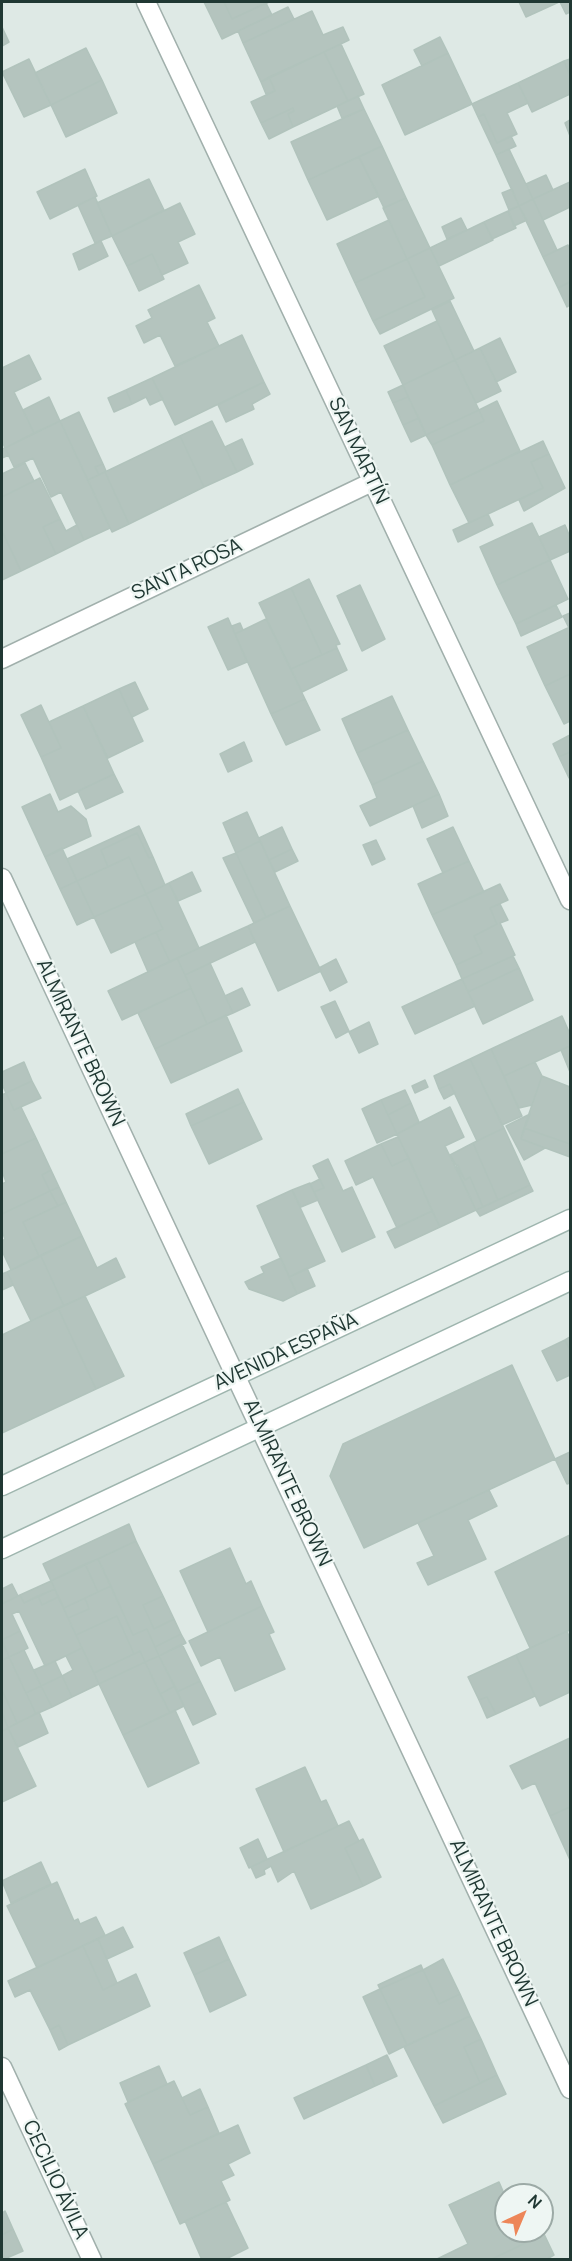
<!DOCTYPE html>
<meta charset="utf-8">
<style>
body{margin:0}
#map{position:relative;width:572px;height:2261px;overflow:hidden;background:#dee9e5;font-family:Manrope,sans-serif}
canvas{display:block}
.frame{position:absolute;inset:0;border:3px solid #203833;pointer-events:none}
.north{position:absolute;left:494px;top:2183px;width:60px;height:60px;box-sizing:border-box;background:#eef6f3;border:2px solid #9caaa6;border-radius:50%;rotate:44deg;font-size:16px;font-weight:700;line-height:24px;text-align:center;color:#203833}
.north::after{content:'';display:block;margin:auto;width:21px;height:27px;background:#ed8658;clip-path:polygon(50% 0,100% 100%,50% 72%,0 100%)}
</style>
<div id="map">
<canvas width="572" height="2261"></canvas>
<div class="frame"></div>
<div class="north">N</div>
</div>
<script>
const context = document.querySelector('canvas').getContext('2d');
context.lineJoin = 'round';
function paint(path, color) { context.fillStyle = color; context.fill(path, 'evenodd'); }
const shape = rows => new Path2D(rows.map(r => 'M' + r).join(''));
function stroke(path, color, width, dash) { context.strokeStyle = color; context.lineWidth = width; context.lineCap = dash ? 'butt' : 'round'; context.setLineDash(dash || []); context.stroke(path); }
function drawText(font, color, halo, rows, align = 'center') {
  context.font = font + ' Manrope,sans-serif'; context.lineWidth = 4.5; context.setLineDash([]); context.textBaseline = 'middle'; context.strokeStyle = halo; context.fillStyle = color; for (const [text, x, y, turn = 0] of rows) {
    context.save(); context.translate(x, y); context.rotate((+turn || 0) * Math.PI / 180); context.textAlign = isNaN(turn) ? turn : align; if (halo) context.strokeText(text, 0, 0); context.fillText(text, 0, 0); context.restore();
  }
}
const building = shape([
 [204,2,224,2,232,19,266,3,272,15,222,39,204,2],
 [224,2,269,2,232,19,224,2],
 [519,2,559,2,526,17,519,2],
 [560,2,570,2,570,12,566,14,560,2],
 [288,7,294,19,243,43,238,31,288,7],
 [312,11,323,35,343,27,349,40,261,82,243,43,312,11],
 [2,27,9,42,2,46,2,27],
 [440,37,448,53,422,66,414,50,440,37],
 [341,44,364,94,348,101,324,52,341,44],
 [86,48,102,80,51,105,35,73,86,48],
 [324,52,348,101,293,127,288,114,294,111,293,108,261,123,251,102,275,91,269,77,324,52],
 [448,53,472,104,405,135,382,85,448,53],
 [29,59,51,105,24,117,2,72,29,59],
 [570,59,570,75,564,61,570,59],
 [564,61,570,75,570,94,532,112,518,83,564,61],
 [269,77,275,91,266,94,261,82,269,77],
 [102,80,117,113,66,137,51,105,102,80],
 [518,83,528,103,507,113,517,134,497,143,484,114,478,117,472,104,518,83],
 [358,96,364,109,342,118,337,106,358,96],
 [293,108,294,111,288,114,293,127,269,139,261,123,293,108],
 [364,109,382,146,308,180,291,142,364,109],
 [484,114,497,143,511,136,516,146,496,155,478,117,484,114],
 [570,120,570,136,565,123,570,120],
 [382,146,406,198,384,208,359,157,382,146],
 [509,149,533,199,519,206,496,155,509,149],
 [359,157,379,196,327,220,308,180,359,157],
 [85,169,97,196,50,219,37,192,85,169],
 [546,175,553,190,533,199,526,184,546,175],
 [149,179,164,210,112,236,97,203,149,179],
 [570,182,570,207,543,220,533,199,570,182],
 [512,189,519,206,509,210,502,193,512,189],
 [95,197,112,236,95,243,78,205,95,197],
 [406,198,430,248,407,259,383,208,406,198],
 [533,199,557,250,543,257,519,206,533,199],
 [180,203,195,234,178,242,188,263,162,275,152,254,127,266,112,236,180,203],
 [519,206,527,220,514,226,508,211,519,206],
 [508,211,516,228,492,239,484,222,508,211],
 [461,218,467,230,447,239,442,227,461,218],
 [389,220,407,259,355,283,337,244,389,220],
 [484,222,493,240,439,266,430,248,484,222],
 [101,241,108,256,79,270,73,254,101,241],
 [568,245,570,251,570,282,558,288,543,257,568,245],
 [430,248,454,298,380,334,373,321,425,297,407,259,430,248],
 [152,254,164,279,139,291,127,266,152,254],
 [407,259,425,297,373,321,355,283,407,259],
 [570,282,570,305,567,307,558,288,570,282],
 [199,285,215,318,207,322,219,346,175,366,160,335,144,343,136,326,152,318,148,310,199,285],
 [450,301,474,351,455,360,432,310,450,301],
 [437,321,455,360,403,385,384,346,437,321],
 [242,335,264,382,175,425,152,378,242,335],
 [500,338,516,372,496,382,480,348,500,338],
 [480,348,501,391,476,403,455,360,480,348],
 [29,355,41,379,14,392,34,433,5,448,2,441,2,368,29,355],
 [455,360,479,410,426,435,403,385,455,360],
 [152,378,163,399,150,405,146,397,132,404,126,390,152,378],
 [264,382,270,394,252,404,254,409,226,422,218,405,264,382],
 [403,385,408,397,393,403,388,392,403,385],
 [126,390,132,404,114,412,108,398,126,390],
 [49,397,60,421,34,433,23,410,49,397],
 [408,397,419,418,403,425,393,403,408,397],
 [497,401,520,451,450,485,432,445,484,421,479,410,497,401],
 [479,410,484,421,432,445,426,435,479,410],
 [79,412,103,464,95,467,99,475,88,480,60,421,79,412],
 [419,418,426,435,411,442,403,425,419,418],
 [60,421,110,528,84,540,61,492,51,497,33,458,14,467,5,448,60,421],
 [212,421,237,472,204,487,180,436,212,421],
 [180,436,204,487,129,524,105,472,180,436],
 [242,439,253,464,237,472,225,447,242,439],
 [543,441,549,454,531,462,543,488,469,523,450,485,543,441],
 [5,448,9,455,2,458,2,449,5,448],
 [549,454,565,488,524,511,519,500,543,488,531,462,549,454],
 [25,463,34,481,2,497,2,474,25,463],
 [103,464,106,471,99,475,95,467,103,464],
 [105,472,129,524,112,532,88,480,105,472],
 [40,478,60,519,43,527,56,554,21,571,2,531,2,497,40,478],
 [488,514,493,525,458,542,453,530,488,514],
 [60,519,66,531,77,525,84,540,56,554,43,527,60,519],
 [532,523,550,560,497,585,480,547,532,523],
 [565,525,570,537,570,551,550,560,539,537,565,525],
 [2,531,21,571,2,580,2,531],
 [550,560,568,599,516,624,497,585,550,560],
 [309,579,340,644,336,645,337,648,322,655,291,588,309,579],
 [360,585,385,639,362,651,337,596,360,585],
 [291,588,322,655,291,669,259,603,291,588],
 [556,605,562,617,521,636,516,624,556,605],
 [570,613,570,627,569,628,563,616,570,613],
 [228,618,247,662,228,670,208,627,228,618],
 [266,619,305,699,271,714,235,634,266,619],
 [240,623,243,630,235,634,232,626,240,623],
 [570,627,570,674,545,686,527,647,570,627],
 [337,648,347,670,302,692,291,669,337,648],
 [570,674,570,721,564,724,545,686,570,674],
 [135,682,148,709,132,717,119,689,135,682],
 [119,689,143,741,108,758,83,706,119,689],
 [392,696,408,730,357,753,342,719,392,696],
 [305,699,320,730,286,745,271,714,305,699],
 [41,705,61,748,41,757,21,715,41,705],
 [83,706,114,774,60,800,41,757,61,748,49,722,83,706],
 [408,730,423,761,372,785,357,753,408,730],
 [570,735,570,752,559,757,553,744,570,735],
 [244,742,252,761,228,772,220,754,244,742],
 [570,752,570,778,569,778,559,757,570,752],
 [423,761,439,794,370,826,360,806,377,798,372,785,423,761],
 [114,774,123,792,86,809,78,791,114,774],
 [50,794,58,812,71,806,86,819,91,836,45,857,22,807,50,794],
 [439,794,448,816,422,828,413,806,439,794],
 [247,812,260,841,236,853,223,823,247,812],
 [139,826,153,857,149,858,137,833,101,850,108,867,77,881,67,859,139,826],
 [282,827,292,849,269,860,259,838,282,827],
 [453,827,469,861,443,873,427,839,453,827],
 [137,833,149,858,153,857,165,885,146,894,129,857,108,867,101,850,137,833],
 [376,840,385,859,372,865,363,845,376,840],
 [260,841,290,906,266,917,236,853,260,841],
 [62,848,77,881,60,889,45,857,62,848],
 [292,849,298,861,275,872,269,860,292,849],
 [236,853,266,917,254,923,223,858,236,853],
 [129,857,146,894,94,917,77,881,129,857],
 [469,861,484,892,432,915,418,884,469,861],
 [192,872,201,891,178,901,169,883,192,872],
 [77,881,94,917,77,925,60,889,77,881],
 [169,883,199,948,170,962,156,932,163,929,146,894,169,883],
 [500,884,508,900,490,908,497,924,474,936,482,953,456,965,432,915,500,884],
 [146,894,163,929,111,953,94,917,146,894],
 [500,904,508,920,500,923,515,955,462,979,456,965,482,953,474,936,497,924,490,908,500,904],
 [290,906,321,971,278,991,248,926,290,906],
 [248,926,255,942,185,975,177,958,248,926],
 [156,932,170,962,148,972,135,942,156,932],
 [513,956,519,968,468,992,462,979,513,956],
 [177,958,191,988,122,1020,108,991,177,958],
 [336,959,347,982,330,991,319,968,336,959],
 [210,963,233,1013,207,1024,185,975,210,963],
 [519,968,533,1000,483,1024,468,992,519,968],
 [462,979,475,1006,415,1034,402,1007,462,979],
 [191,988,207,1024,155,1049,138,1013,191,988],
 [242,988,250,1005,233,1013,225,996,242,988],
 [335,1001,349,1031,336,1038,321,1007,335,1001],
 [226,1015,242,1051,171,1083,155,1049,226,1015],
 [562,1016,570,1034,570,1046,504,1076,491,1049,562,1016],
 [369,1022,378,1044,359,1053,349,1032,369,1022],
 [570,1046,570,1072,561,1050,570,1046],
 [491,1049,522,1116,502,1125,470,1059,491,1049],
 [470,1059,504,1128,477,1141,450,1084,439,1089,434,1076,470,1059],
 [24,1062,32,1081,6,1093,2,1084,2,1072,24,1062],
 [535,1062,542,1076,532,1105,519,1108,504,1076,535,1062],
 [542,1076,570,1087,570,1144,524,1128,542,1076],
 [425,1080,428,1087,415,1093,412,1086,425,1080],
 [32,1081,41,1098,14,1110,6,1093,32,1081],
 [450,1084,455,1093,444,1099,439,1089,450,1084],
 [238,1089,244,1102,191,1126,186,1114,238,1089],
 [405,1090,411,1103,388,1115,381,1100,405,1090],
 [6,1093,14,1110,21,1107,36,1138,2,1154,2,1095,6,1093],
 [381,1100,397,1134,377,1143,362,1109,381,1100],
 [244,1102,262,1139,209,1164,191,1126,244,1102],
 [411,1103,419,1122,397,1134,388,1115,411,1103],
 [450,1107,464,1137,445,1146,476,1210,440,1227,397,1134,450,1107],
 [530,1114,521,1139,545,1148,524,1160,506,1126,530,1114],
 [504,1128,530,1185,498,1200,473,1143,504,1128],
 [524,1128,570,1144,570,1157,521,1139,524,1128],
 [398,1137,409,1158,392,1166,381,1144,398,1137],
 [36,1138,51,1170,42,1175,50,1191,2,1214,2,1184,6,1182,2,1171,2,1154,36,1138],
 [473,1143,498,1200,483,1207,470,1177,465,1180,450,1155,473,1143],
 [381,1144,392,1166,409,1158,432,1211,397,1228,373,1177,356,1185,345,1161,381,1144],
 [328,1159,343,1191,352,1187,375,1237,342,1252,314,1192,324,1188,313,1166,328,1159],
 [458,1165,465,1180,470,1177,483,1207,476,1210,456,1167,458,1165],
 [51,1170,59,1187,50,1191,42,1175,51,1170],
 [320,1179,324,1188,314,1192,310,1184,320,1179],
 [310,1183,318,1200,301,1207,292,1190,310,1183],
 [530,1185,533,1191,480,1216,476,1210,530,1185],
 [59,1187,66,1202,58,1206,50,1191,59,1187],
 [292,1190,325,1261,289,1277,257,1206,292,1190],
 [50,1191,58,1206,23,1222,39,1256,11,1270,2,1251,2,1241,5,1239,2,1231,2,1214,50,1191],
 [66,1202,82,1236,39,1256,23,1222,66,1202],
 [432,1211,440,1227,395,1248,387,1232,432,1211],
 [82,1236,97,1268,116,1258,125,1277,64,1306,41,1256,82,1236],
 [41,1256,64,1306,31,1321,7,1272,41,1256],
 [281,1258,297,1294,283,1301,249,1289,245,1282,264,1273,261,1267,281,1258],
 [307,1268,315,1286,297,1294,289,1277,307,1268],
 [7,1272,13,1285,2,1290,2,1274,7,1272],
 [85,1296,124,1376,96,1389,58,1308,85,1296],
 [58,1308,96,1389,2,1433,2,1335,58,1308],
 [570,1337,570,1350,565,1340,570,1337],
 [565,1340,570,1350,570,1375,557,1381,542,1351,565,1340],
 [512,1365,555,1459,364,1548,330,1476,343,1444,512,1365],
 [570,1452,570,1483,567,1484,555,1459,570,1452],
 [489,1490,497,1506,468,1520,486,1559,428,1585,417,1563,434,1556,418,1523,489,1490],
 [129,1524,136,1541,51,1581,43,1564,129,1524],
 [570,1535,570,1630,530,1648,495,1572,570,1535],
 [136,1541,163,1596,143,1605,154,1629,174,1619,181,1634,155,1647,147,1629,133,1635,98,1559,136,1541],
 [230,1548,246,1584,251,1581,262,1606,208,1632,180,1571,230,1548],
 [98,1559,111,1586,98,1592,85,1564,98,1559],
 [85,1564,98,1592,64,1608,51,1581,85,1564],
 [51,1581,55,1589,24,1603,20,1595,51,1581],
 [12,1584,18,1596,2,1604,2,1589,12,1584],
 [111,1586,133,1635,147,1629,159,1656,145,1662,140,1651,134,1654,117,1616,76,1635,68,1618,89,1609,85,1598,111,1586],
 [55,1589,58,1597,42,1605,38,1596,55,1589],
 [20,1595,24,1603,38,1596,42,1605,58,1597,82,1648,45,1666,19,1611,12,1614,20,1631,2,1640,2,1604,20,1595],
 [163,1596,174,1619,154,1629,143,1605,163,1596],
 [85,1598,89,1609,68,1618,64,1608,85,1598],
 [262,1606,274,1632,269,1634,285,1669,235,1691,220,1657,201,1666,189,1641,262,1606],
 [117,1616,134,1654,94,1673,76,1635,117,1616],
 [20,1631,28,1648,9,1657,2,1640,20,1631],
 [567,1631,570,1639,570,1692,540,1706,516,1655,567,1631],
 [181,1634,186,1643,159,1656,155,1647,181,1634],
 [2,1642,9,1657,2,1660,2,1642],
 [182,1644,200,1681,177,1692,159,1656,182,1644],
 [82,1648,99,1684,72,1697,62,1676,73,1670,66,1656,82,1648],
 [24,1650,41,1686,26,1693,9,1657,24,1650],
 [140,1651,145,1662,99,1684,94,1673,140,1651],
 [516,1655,535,1696,496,1714,487,1697,479,1700,468,1677,516,1655],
 [159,1656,175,1686,160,1694,145,1662,159,1656],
 [9,1657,36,1714,17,1723,2,1690,2,1660,9,1657],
 [55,1661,62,1676,41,1686,34,1670,55,1661],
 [145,1662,170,1713,123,1735,99,1684,145,1662],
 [62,1676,72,1697,52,1707,41,1686,62,1676],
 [200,1681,216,1714,193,1725,177,1692,200,1681],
 [41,1686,52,1707,36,1714,26,1693,41,1686],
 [175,1686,184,1706,170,1713,160,1694,175,1686],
 [2,1690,17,1723,8,1728,2,1712,2,1690],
 [487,1697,496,1714,487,1718,479,1700,487,1697],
 [175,1710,199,1763,148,1787,123,1735,175,1710],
 [2,1712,8,1728,2,1731,2,1712],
 [39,1712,48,1733,18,1747,8,1728,39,1712],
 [8,1728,36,1786,2,1802,2,1731,8,1728],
 [570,1738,570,1807,550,1816,535,1783,522,1789,510,1766,570,1738],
 [305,1767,321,1802,326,1800,338,1826,284,1852,256,1789,305,1767],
 [570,1807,570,1860,550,1816,570,1807],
 [349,1821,359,1841,345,1848,363,1886,311,1909,294,1871,278,1882,271,1866,264,1870,265,1874,256,1878,251,1867,349,1821],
 [258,1839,267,1859,249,1868,240,1848,258,1839],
 [363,1839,381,1877,363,1886,345,1848,363,1839],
 [41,1862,51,1884,11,1903,2,1881,41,1862],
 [57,1882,74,1921,78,1919,80,1924,96,1917,105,1935,37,1968,7,1906,57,1882],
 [123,1927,133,1947,107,1959,98,1939,123,1927],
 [219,1937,229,1959,194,1975,184,1953,219,1937],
 [98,1939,117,1983,103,1990,83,1946,98,1939],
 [83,1946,103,1990,136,1974,150,2006,68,2045,59,2025,50,2030,30,1990,15,1997,8,1981,83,1946],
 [229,1959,246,1995,210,2012,194,1975,229,1959],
 [443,1959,460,1994,439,2004,423,1970,443,1959],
 [421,1965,423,1970,380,1989,378,1985,421,1965],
 [423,1970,439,2004,460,1994,470,2016,407,2045,380,1989,423,1970],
 [380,1989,407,2045,389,2054,363,1997,380,1989],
 [470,2016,481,2039,464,2047,480,2083,434,2106,404,2047,470,2016],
 [59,2025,68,2045,59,2050,50,2030,59,2025],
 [481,2039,497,2075,480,2083,464,2047,481,2039],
 [387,2055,397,2076,375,2086,366,2065,387,2055],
 [366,2065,375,2086,304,2119,294,2098,366,2065],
 [159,2066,167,2084,128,2102,120,2083,159,2066],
 [497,2075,506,2094,443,2123,434,2106,497,2075],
 [174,2081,190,2115,208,2107,219,2133,153,2164,125,2104,174,2081],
 [200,2089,208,2107,190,2115,182,2098,200,2089],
 [238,2125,250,2153,228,2164,234,2175,221,2181,230,2200,180,2224,153,2164,238,2125],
 [499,2182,506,2198,506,2231,542,2229,544,2234,490,2260,435,2260,468,2244,449,2205,499,2182],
 [226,2202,248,2248,224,2260,202,2260,185,2221,226,2202],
 [5,2211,13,2229,2,2235,2,2213,5,2211],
 [13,2229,23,2251,2,2260,2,2235,13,2229],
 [544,2234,554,2255,545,2260,490,2260,544,2234]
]);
const street = shape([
 [146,2,570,900],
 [2,659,372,482],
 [2,878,570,2089],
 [2,2067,92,2260]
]);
const secondary = shape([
 [2,1486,570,1219],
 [2,1549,570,1281]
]);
const streetNames = [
 ["SAN MARTÍN",358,451,65],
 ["SANTA ROSA",187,570,-25],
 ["ALMIRANTE BROWN",80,1043,65],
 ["AVENIDA ESPAÑA",286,1352,-25],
 ["ALMIRANTE BROWN",287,1483,65],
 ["ALMIRANTE BROWN",493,1923,65],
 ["CECILIO ÁVILA",55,2180,65]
];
paint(building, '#b4c4be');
stroke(building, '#b1c3bc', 1.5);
stroke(street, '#a1b0ac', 21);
stroke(secondary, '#9eb5ae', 21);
stroke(street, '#fff', 18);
stroke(secondary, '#fff', 18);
drawText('20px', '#203833', '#eef6f3', streetNames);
</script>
